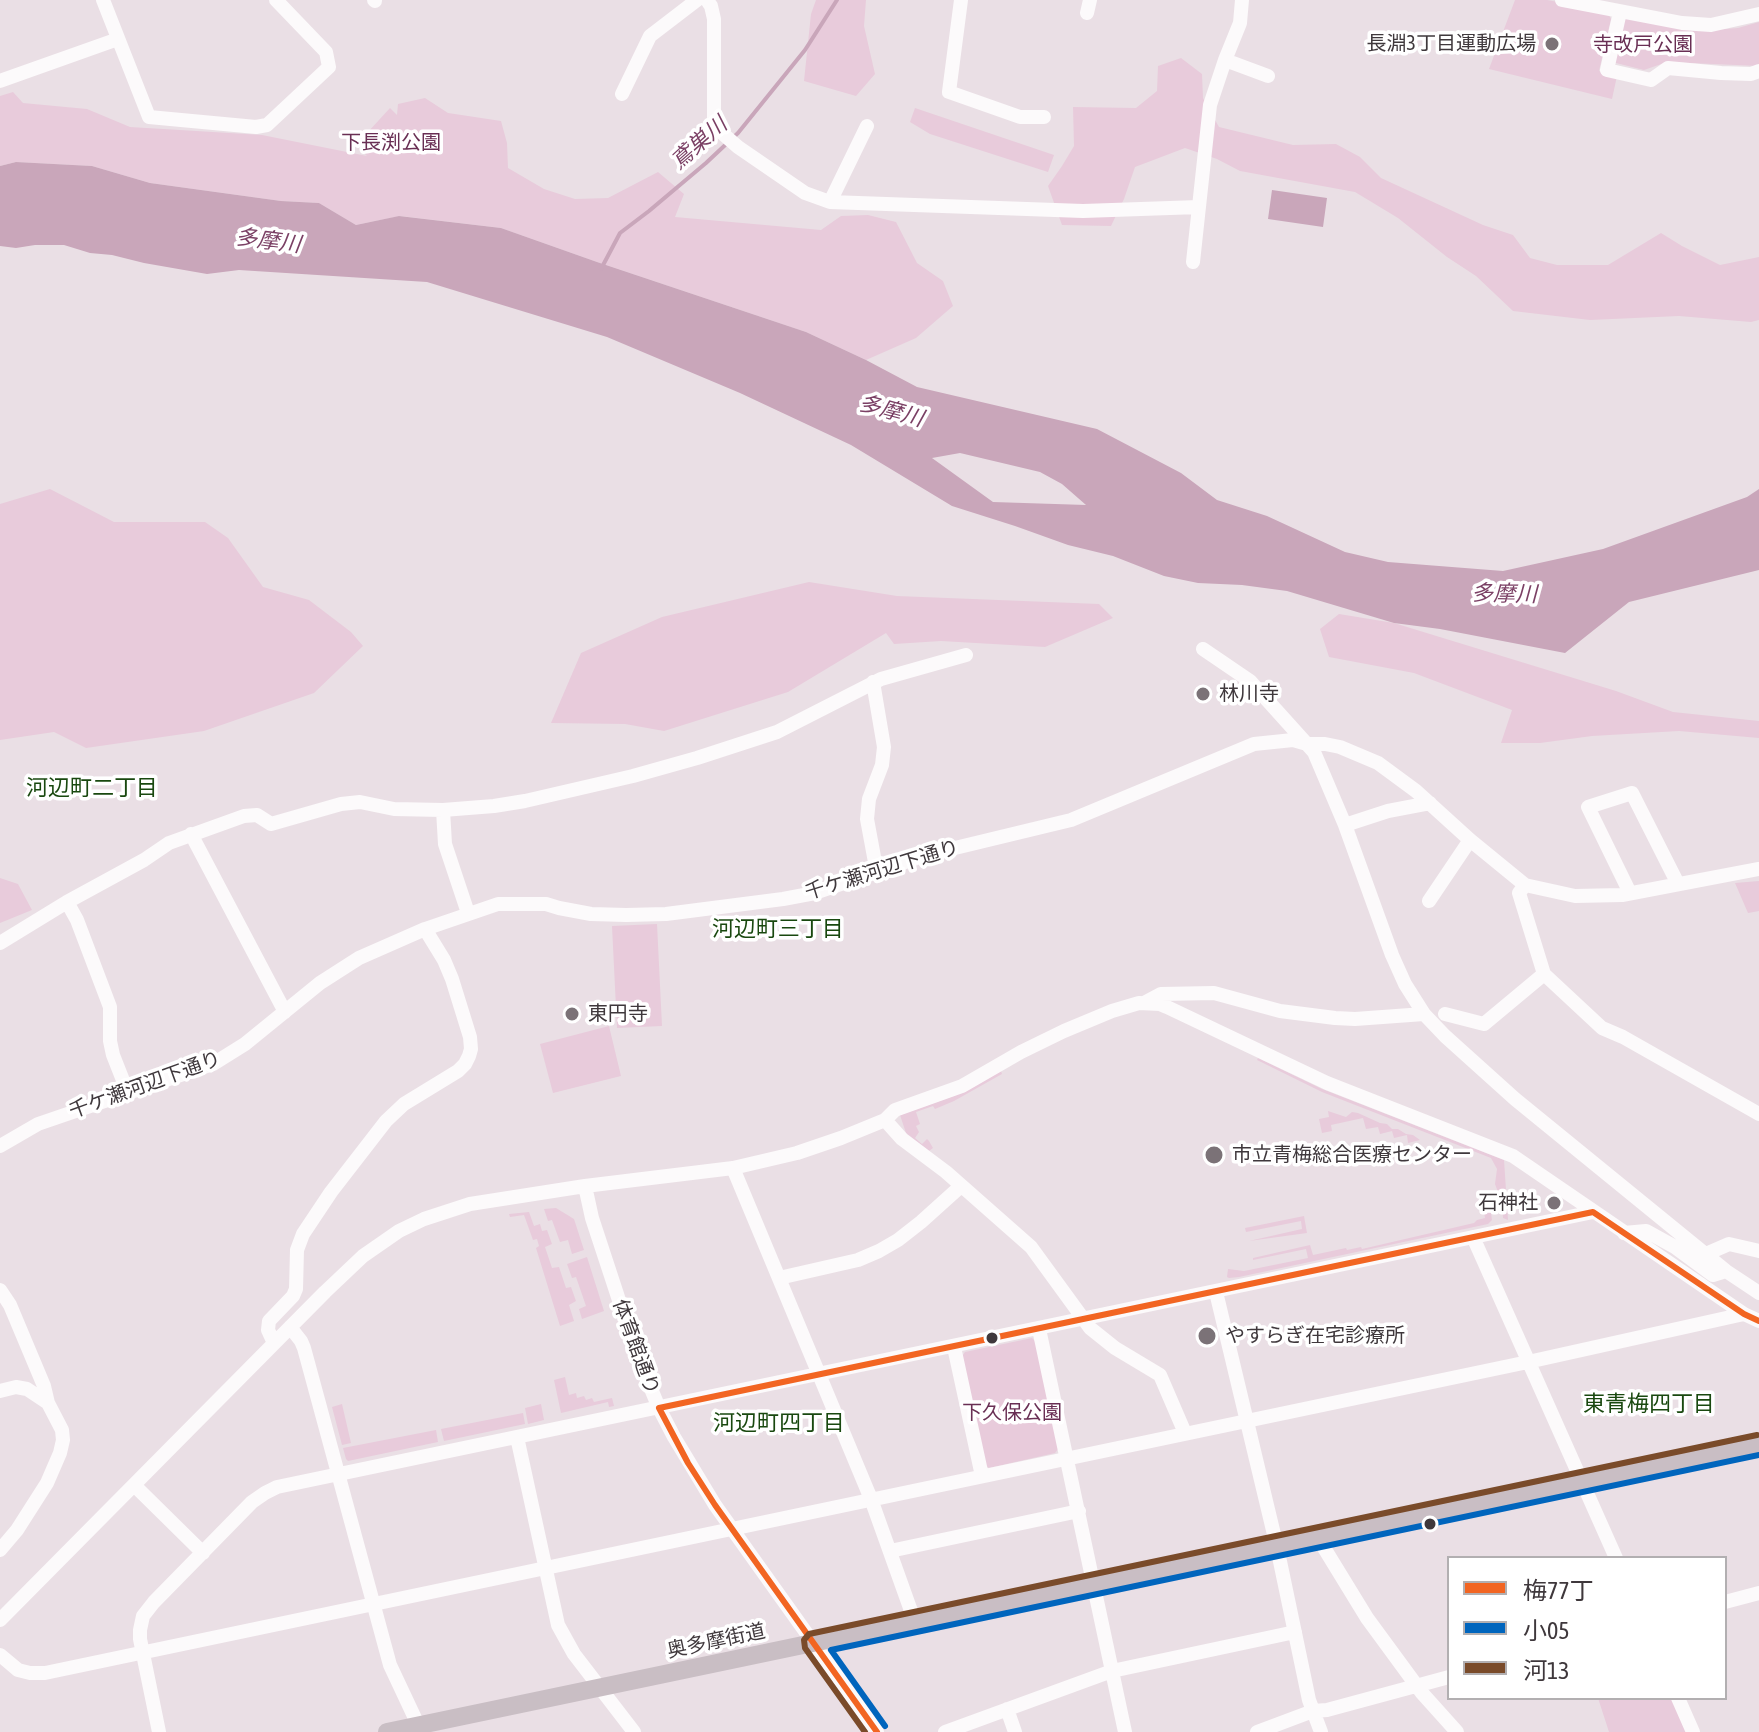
<!DOCTYPE html>
<meta charset="utf-8">
<style>
body{margin:0}
#map{position:relative;width:1759px;height:1732px;overflow:hidden;background:#eadfe5;font-family:"Asap Condensed","Noto Sans JP",sans-serif}
canvas{display:block}
.legend{position:absolute;left:1447px;top:1556px;width:280px;height:144px;box-sizing:border-box;background:#fff;border:2px solid #b2afb1;margin:0;padding:10px 14px;list-style:none;font-size:24px;color:#3f383c}
.legend li{display:flex;align-items:center;gap:16px;height:40px}
.legend b{width:40px;border:2px solid #b2afb1}
</style>
<div id="map">
<canvas width="1759" height="1732"></canvas>
<ul class="legend">
<li><b style="height:10px;background:#f26522"></b>梅77丁</li>
<li><b style="height:10px;background:#0065bd"></b>小05</li>
<li><b style="height:10px;background:#7a4b2a"></b>河13</li>
</ul>
</div>
<script>
const context = document.querySelector('canvas').getContext('2d');
context.lineJoin = 'round';
function paint(path, color) { context.fillStyle = color; context.fill(path, 'evenodd'); }
const shape = rows => new Path2D(rows.map(r => 'M' + r).join(''));
function stroke(path, color, width, dash) { context.strokeStyle = color; context.lineWidth = width; context.lineCap = dash ? 'butt' : 'round'; context.setLineDash(dash || []); context.stroke(path); }
function drawText(font, color, halo, rows, align = 'center') {
  context.font = font + ' "Asap Condensed","Noto Sans JP",sans-serif'; context.lineWidth = 7; context.setLineDash([]); context.textBaseline = 'middle'; context.strokeStyle = halo; context.fillStyle = color; for (const [text, x, y, turn = 0] of rows) {
    context.save(); context.translate(x, y); context.rotate((+turn || 0) * Math.PI / 180); context.textAlign = isNaN(turn) ? turn : align; if (halo) context.strokeText(text, 0, 0); context.fillText(text, 0, 0); context.restore();
  }
}
const green = shape([
 [816,0,866,0,864,26,875,74,856,96,804,81,811,14],
 [1515,0,1547,0,1607,11,1611,19,1599,71,1617,76,1612,99,1489,69],
 [1629,17,1712,30,1738,28,1759,22,1759,66,1667,62,1644,70,1612,62,1623,20],
 [1181,58,1202,74,1203,98,1219,127,1293,145,1336,144,1360,157,1381,178,1483,225,1513,235,1530,258,1557,265,1608,265,1661,233,1682,246,1720,265,1759,257,1759,320,1751,322,1679,316,1590,320,1513,311,1476,276,1447,257,1398,218,1355,192,1240,171,1217,159,1185,148,1135,167,1124,199,1111,226,1062,225,1048,186,1062,166,1074,146,1073,107,1136,108,1157,91,1158,66],
 [13,92,23,103,87,109,130,127,262,135,367,156,356,145,390,108,397,115,398,104,425,98,448,113,501,121,507,143,508,168,544,189,575,199,608,198,658,172,684,194,675,217,821,230,841,216,868,215,896,222,917,263,943,281,953,306,916,338,866,360,806,332,597,262,501,228,400,216,356,225,319,203,281,201,150,183,92,166,16,162,0,166,0,96],
 [915,108,1054,155,1048,172,930,134,910,122],
 [50,489,114,522,205,522,228,538,263,587,309,600,351,632,363,646,314,693,204,731,86,748,54,732,0,740,0,504],
 [809,582,897,596,1099,604,1113,618,1045,647,941,641,894,644,886,633,788,692,664,731,625,724,551,723,581,653,662,617],
 [1339,614,1394,623,1616,691,1673,712,1759,721,1759,738,1679,731,1592,736,1540,743,1501,743,1512,710,1414,673,1329,657,1320,629],
 [0,878,18,884,32,910,0,923],
 [1759,881,1759,911,1748,913,1735,883],
 [657,924,662,1026,617,1028,612,926],
 [609,1026,621,1076,553,1093,540,1044],
 [1258,1058,1322,1089,1504,1160,1508,1220,1503,1218,1502,1203,1495,1184,1497,1169,1491,1158,1322,1092,1257,1060],
 [1001,1071,1002,1074,954,1101,935,1109,933,1106,916,1112,920,1124,916,1126,919,1132,915,1138,922,1144,927,1139,929,1141,933,1148,929,1151,906,1133,900,1115,965,1092],
 [1328,1111,1346,1117,1352,1112,1358,1113,1380,1123,1387,1124,1392,1129,1398,1129,1406,1134,1413,1135,1420,1140,1408,1143,1407,1135,1394,1138,1392,1131,1380,1134,1378,1127,1366,1129,1363,1118,1331,1125,1332,1131,1322,1133,1319,1119,1329,1117],
 [1481,1198,1486,1200,1490,1206,1492,1220,1488,1224,1239,1277,1229,1278,1227,1277,1228,1269,1244,1271,1308,1258,1306,1249,1253,1260,1253,1258,1310,1245,1313,1255,1346,1248,1347,1250,1361,1247,1362,1249,1474,1223,1477,1220,1485,1218,1483,1205,1478,1201],
 [556,1208,574,1219,584,1250,572,1254,568,1240,560,1242,552,1220,548,1221,544,1209],
 [529,1212,534,1226,540,1224,542,1231,547,1230,552,1244,545,1247,552,1268,559,1267,566,1288,571,1287,576,1301,569,1305,574,1321,560,1326,536,1248,539,1246,537,1239,533,1240,524,1215,510,1217,509,1214],
 [1304,1216,1307,1233,1249,1241,1302,1229,1301,1221,1246,1232,1245,1228],
 [587,1257,604,1311,582,1319,579,1309,586,1306,576,1277,572,1278,567,1264],
 [1032,1338,1037,1343,1059,1448,1055,1453,989,1468,983,1464,961,1358,965,1352],
 [565,1377,569,1395,576,1393,577,1398,584,1396,586,1400,592,1398,594,1402,612,1398,614,1406,609,1407,608,1402,561,1413,554,1380],
 [342,1404,351,1443,342,1445,332,1407],
 [541,1404,544,1420,528,1424,525,1408],
 [523,1413,525,1424,444,1441,441,1429],
 [436,1430,438,1442,348,1461,346,1459,343,1448],
 [1598,1698,1672,1698,1687,1732,1609,1732]
]);
const water = shape([
 [16,162,92,166,150,183,281,201,319,203,356,225,399,216,501,228,597,262,806,332,866,360,917,387,1097,429,1181,473,1217,500,1267,516,1345,552,1388,562,1503,571,1603,549,1747,497,1759,489,1759,570,1629,602,1565,653,1440,629,1394,623,1287,591,1242,585,1198,583,1164,576,1113,556,1068,545,1015,526,952,506,851,445,740,393,607,337,427,282,239,270,207,274,144,263,112,255,90,253,64,245,35,245,16,248,0,246,0,166],
 [960,453,1040,472,1062,484,1086,505,993,502,932,458],
 [1272,190,1327,198,1323,227,1268,219]
]);
const stream = shape([
 [601,269,620,233,649,211,706,163,738,133,805,50,837,0]
]);
const minor = shape([
 [103,0,149,117,256,127,267,125,329,67,326,52,276,0],
 [374,0,375,1],
 [707,0,711,6,714,19,714,126,738,147,805,193,830,202,1083,211,1199,207],
 [961,0,949,92,1020,117,1044,117],
 [1562,0,1682,23,1711,25,1759,14],
 [1620,12,1607,70,1651,80,1668,68,1721,73,1751,74,1759,71],
 [1087,13,1090,0],
 [1225,60,1268,76],
 [0,81,118,39],
 [622,94,650,36,697,0],
 [830,202,867,126],
 [1193,262,1210,105,1225,60,1240,23,1242,0],
 [1203,649,1250,681,1314,752,1345,825,1392,955,1405,984,1424,1014,1445,1036,1515,1099,1726,1271,1759,1293],
 [873,682,884,747,882,765,869,799,867,819,877,873],
 [443,810,445,844,468,913],
 [1345,825,1388,811,1430,803],
 [191,834,285,1012],
 [1525,885,1519,893,1544,974,1602,1028,1623,1037,1759,1114],
 [1630,893,1588,807,1632,793,1678,884],
 [1429,901,1470,840],
 [67,902,77,920,110,1007,110,1041,113,1055,128,1093],
 [0,943,67,902,144,860,169,843,244,816,257,815,271,824,341,804,360,802,394,809,443,810,494,806,525,801,633,776,697,758,777,732,881,679,966,655],
 [1146,1002,1161,994,1214,993,1280,1011,1335,1018,1355,1019,1424,1014],
 [1445,1014,1484,1024,1544,974],
 [885,1120,902,1139,946,1172,1031,1247,1090,1328,1115,1348,1160,1375,1185,1433],
 [0,1146,38,1124,213,1064,245,1044,320,983,359,958,425,929,498,904,546,904,559,908,591,914,626,915,666,914,783,899,815,893,926,855,1071,820,1254,744,1293,740,1307,744,1325,744,1340,747,1378,763,1416,791,1470,840,1525,885,1575,896,1622,895,1759,869],
 [733,1168,871,1499,915,1622],
 [585,1186,592,1218,637,1355,659,1408,674,1437,715,1505,877,1732],
 [1624,1233,1646,1231,1675,1247,1713,1275,1726,1271],
 [1473,1237,1616,1558],
 [1706,1254,1729,1244,1759,1251],
 [779,1278,858,1260,879,1251,898,1240,921,1222,961,1186],
 [0,1290,10,1305,44,1386,48,1403,62,1430,63,1440,60,1453,47,1483,17,1530,0,1550],
 [1216,1292,1277,1547,1309,1700,1321,1732],
 [290,1327,301,1341,304,1348,390,1665,421,1731],
 [1039,1329,1125,1732],
 [274,1343,268,1330,269,1321,293,1296,296,1289,297,1250,303,1234,331,1192,386,1121,404,1104,458,1071,465,1064,469,1056,471,1049,470,1037,452,979,444,960,425,929],
 [954,1347,982,1476],
 [0,1391,16,1387,27,1389,48,1403],
 [517,1437,558,1625,574,1654,634,1732],
 [134,1485,203,1553],
 [1318,1538,1367,1618,1422,1693,1457,1732],
 [890,1551,1079,1511],
 [1725,1602,1759,1593],
 [0,1620,325,1292,363,1256,399,1231,424,1219,470,1204,585,1186,733,1168,797,1153,841,1138,885,1120,895,1110,962,1086,1021,1052,1064,1031,1112,1011,1139,1003,1160,1004,1167,1007,1327,1083,1513,1156,1744,1314,1759,1321],
 [0,1655,18,1670,30,1673,45,1673,1528,1362,1744,1314],
 [1678,1698,1693,1732],
 [1007,1709,1015,1732],
 [159,1732,140,1639,140,1630,143,1616,154,1602,252,1502,265,1493,277,1487,1593,1212],
 [945,1732,1112,1671,1295,1632],
 [1257,1732,1313,1711,1327,1710,1449,1677]
]);
const major = shape([
 [387,1732,1759,1445]
]);
const bus1 = shape([
 [877,1732,715,1505,688,1463,659,1408,1593,1212,1744,1314,1759,1321]
]);
const bus2 = shape([
 [885,1726,831,1650,1759,1455]
]);
const bus3 = shape([
 [865,1732,805,1648,804,1640,809,1634,1757,1435]
]);
const markers = [
 [1552,44,8,"#7b7277"],
 [1203,694,8,"#7b7277"],
 [572,1014,8,"#7b7277"],
 [1214,1155,10,"#7b7277"],
 [1554,1203,8,"#7b7277"],
 [1207,1336,10,"#7b7277"],
 [992,1338,7,"#3f383c"],
 [1430,1524,7,"#3f383c"]
];
const poiNames = [
 ["長淵3丁目運動広場",1536,44,"right"],
 ["林川寺",1219,694],
 ["東円寺",588,1014],
 ["市立青梅総合医療センター",1232,1155],
 ["石神社",1538,1203,"right"],
 ["やすらぎ在宅診療所",1225,1336]
];
const parkNames = [
 ["寺改戸公園",1643,45],
 ["下長渕公園",391,143],
 ["下久保公園",1012,1413]
];
const streetNames = [
 ["千ケ瀬河辺下通り",882,870,-17],
 ["千ケ瀬河辺下通り",145,1085,-20],
 ["体育館通り",636,1347,70],
 ["奥多摩街道",716,1641,-12]
];
const waterNames = [
 ["鳶巣川",699,143,-41],
 ["多摩川",268,241,7],
 ["多摩川",891,411,15],
 ["多摩川",1504,594,1]
];
const neighbourhoodNames = [
 ["河辺町二丁目",92,788],
 ["河辺町三丁目",778,929],
 ["東青梅四丁目",1649,1404],
 ["河辺町四丁目",779,1423]
];
paint(green, '#e8cbdb');
paint(water, '#c9a6ba');
stroke(stream, '#c9a6ba', 4);
stroke(minor, '#fcfafb', 14);
stroke(major, '#c9bec4', 18);
stroke(bus1, '#f26522', 6);
stroke(bus2, '#0065bd', 6);
stroke(bus3, '#7a4b2a', 6);
for (const [x, y, r, color] of markers) { const dot = new Path2D(); dot.arc(x, y, r, 0, 2 * Math.PI); context.fillStyle = color; context.fill(dot); stroke(dot, '#fff', 3); }
drawText('20px', '#3f383c', '#fff', poiNames, 'left');
drawText('20px', '#692f54', '#fff', parkNames);
drawText('20px', '#3f383c', '#fff', streetNames);
drawText('italic 22px', '#7b4065', '#fff', waterNames);
drawText('22px', '#19480f', '#fff', neighbourhoodNames);
</script>
